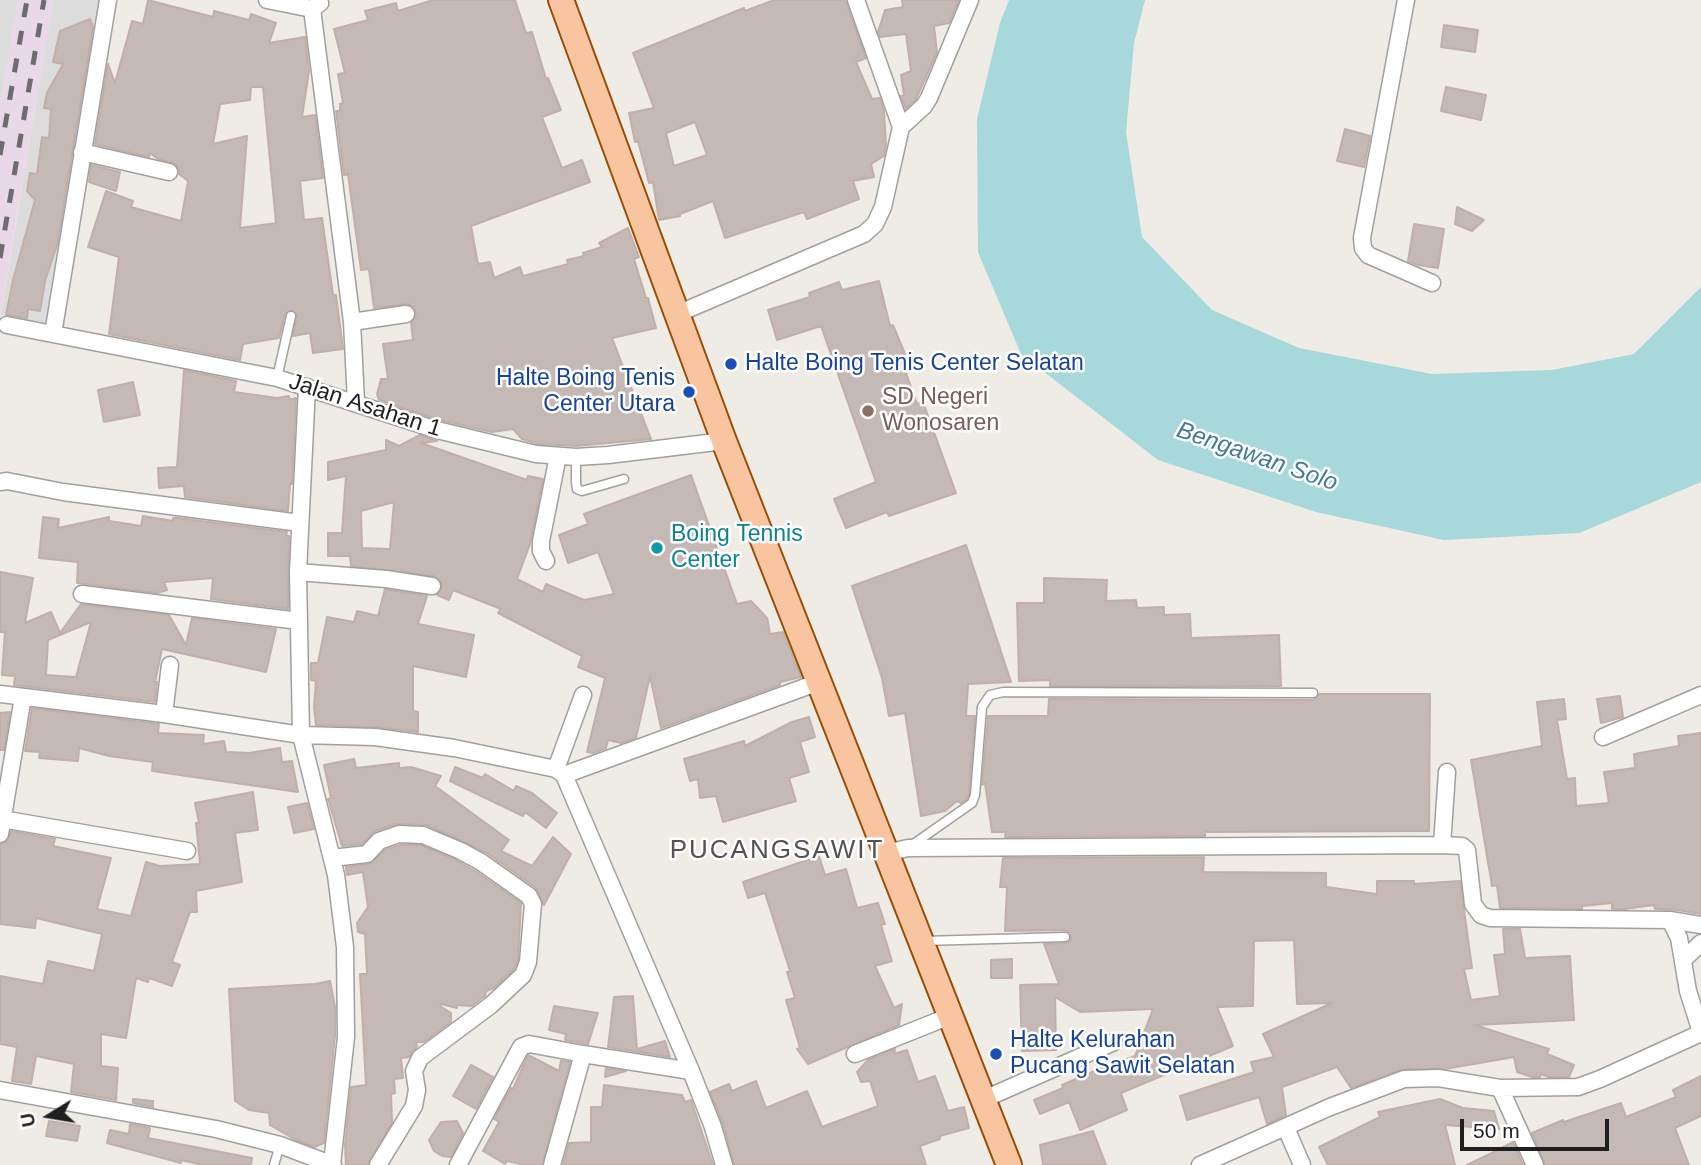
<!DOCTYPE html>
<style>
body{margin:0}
#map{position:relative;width:1701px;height:1165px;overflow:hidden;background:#efebe5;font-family:Arial,sans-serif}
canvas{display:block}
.north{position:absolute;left:14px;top:1081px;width:70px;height:70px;-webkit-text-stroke:5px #fff;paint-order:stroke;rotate:259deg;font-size:19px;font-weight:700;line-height:28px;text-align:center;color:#1f1f1f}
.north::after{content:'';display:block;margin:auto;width:24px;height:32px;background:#1f1f1f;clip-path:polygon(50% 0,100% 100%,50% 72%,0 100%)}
.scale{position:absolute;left:1460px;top:1119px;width:149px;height:32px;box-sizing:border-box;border:4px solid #1f1f1f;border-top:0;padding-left:9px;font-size:21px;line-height:24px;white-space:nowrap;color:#1f1f1f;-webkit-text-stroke:5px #fff;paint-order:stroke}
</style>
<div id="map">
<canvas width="1701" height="1165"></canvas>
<div class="north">U</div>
<div class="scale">50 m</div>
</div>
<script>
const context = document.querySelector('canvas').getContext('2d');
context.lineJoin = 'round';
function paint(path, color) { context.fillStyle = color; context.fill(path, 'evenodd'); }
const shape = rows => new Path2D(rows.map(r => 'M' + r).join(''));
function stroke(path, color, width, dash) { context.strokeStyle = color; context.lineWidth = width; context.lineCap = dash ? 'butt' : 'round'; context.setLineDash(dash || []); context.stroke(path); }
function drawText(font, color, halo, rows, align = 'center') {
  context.font = font + ' Arial,sans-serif'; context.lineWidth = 5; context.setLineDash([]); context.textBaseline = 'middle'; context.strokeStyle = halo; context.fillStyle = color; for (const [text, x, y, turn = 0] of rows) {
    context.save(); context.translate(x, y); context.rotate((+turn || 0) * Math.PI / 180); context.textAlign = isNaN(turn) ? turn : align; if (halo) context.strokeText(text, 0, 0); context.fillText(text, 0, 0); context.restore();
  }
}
const residential = shape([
 [0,0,18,0,0,108],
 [53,0,103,0,48,323,1,315]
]);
const industrial = shape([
 [18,0,53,0,0,319,0,110]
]);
const water = shape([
 [1009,0,1145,0,1134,43,1126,132,1142,237,1212,310,1299,348,1432,374,1552,370,1634,354,1701,287,1701,482,1579,533,1444,540,1316,512,1158,460,1021,354,978,252,977,119,1000,23]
]);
const building = shape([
 [148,0,213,17,214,11,249,20,251,14,276,23,269,43,305,37,309,71,302,117,315,115,323,178,300,181,304,220,322,218,333,295,336,295,343,349,313,353,310,333,293,336,297,315,292,310,285,314,279,338,243,344,240,360,109,334,119,257,88,247,106,191,133,201,131,207,181,221,188,181,179,174,176,164,158,159,150,153,149,157,95,144,108,64,115,83,132,21,143,24,148,0],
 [251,87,263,87,276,223,240,228,247,136,213,144,220,104,250,100,251,87],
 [433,0,515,0,526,33,532,32,546,79,548,78,561,110,542,117,562,168,582,160,590,182,471,226,478,264,490,262,494,278,520,267,523,276,568,264,567,260,584,256,583,253,602,247,599,243,628,228,639,257,634,259,646,298,648,298,656,328,612,338,651,439,576,446,539,444,522,439,513,429,492,432,440,420,379,400,377,394,381,379,388,379,383,344,413,340,411,323,415,318,416,313,409,304,374,308,369,269,361,270,348,174,344,175,336,111,340,111,340,104,343,103,338,74,345,73,334,29,368,20,365,11,396,3,398,11,433,0],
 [774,0,845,0,866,58,856,62,872,99,880,98,884,111,886,145,884,156,871,164,874,177,853,181,859,199,807,219,804,212,725,238,713,201,680,214,680,216,659,220,653,182,649,183,638,141,635,142,629,113,654,108,633,53,744,8,745,11,774,0],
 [695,122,707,155,674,166,666,133,695,122],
 [902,0,959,0,949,23,934,26,937,52,916,99,906,109,901,96,904,95,901,75,911,71,906,34,880,37,878,32,885,10,903,7,902,0],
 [90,19,93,27,57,245,45,281,40,311,28,309,27,318,6,315,13,280,35,200,27,191,30,173,37,174,42,137,49,138,51,109,44,108,47,93,63,64,53,62,60,31,90,19],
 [1444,25,1478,30,1475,52,1441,47,1444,25],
 [1446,87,1486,95,1481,120,1441,111,1446,87],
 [1345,129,1370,136,1364,167,1337,161,1345,129],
 [91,165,120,172,116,191,89,182,91,165],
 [1457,207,1484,220,1472,231,1455,224,1457,207],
 [1414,224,1444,229,1438,268,1418,265,1408,261,1414,224],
 [879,281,890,326,893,325,905,354,900,356,917,404,923,402,956,493,889,516,887,512,846,528,834,499,876,482,821,326,777,340,768,310,810,297,809,293,839,282,842,290,879,281],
 [184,370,236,381,234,392,277,398,289,396,290,400,296,398,292,484,290,484,288,511,185,497,184,486,159,488,158,468,177,467,184,370],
 [133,382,140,415,104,422,98,390,133,382],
 [420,435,437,441,421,443,527,480,528,476,543,479,530,544,517,579,543,592,546,584,584,600,614,594,598,552,568,563,559,535,588,524,584,514,691,475,737,604,751,601,767,618,770,634,783,632,801,677,780,682,780,685,661,728,650,676,636,738,621,743,608,740,606,748,593,753,587,752,605,678,578,667,582,656,498,613,501,609,453,590,449,600,437,595,442,588,442,583,434,576,351,566,350,556,328,556,328,533,342,533,346,476,328,480,328,462,386,450,386,440,399,446,420,435],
 [394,502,390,549,362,548,361,511,394,502],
 [143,516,173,521,173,518,178,518,287,532,286,536,289,536,288,609,211,599,213,578,164,582,167,590,157,593,77,583,78,562,39,558,43,517,59,519,58,528,109,517,109,521,141,526,143,516],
 [966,545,1011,682,968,684,966,716,975,716,969,794,967,799,961,803,957,801,945,811,921,816,905,713,889,716,882,678,852,586,966,545],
 [0,572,33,578,25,623,51,612,60,633,81,604,169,615,186,645,192,618,276,629,266,672,162,649,155,682,157,682,155,702,14,685,15,676,2,675,5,632,0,632,0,572],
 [91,622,76,677,46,675,48,640,91,622],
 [1044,578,1107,580,1106,601,1136,600,1137,608,1164,607,1164,615,1190,614,1191,638,1279,635,1281,686,1050,686,1050,680,1019,681,1017,603,1044,603,1044,578],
 [385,589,427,596,418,624,474,635,466,677,413,666,413,711,418,712,418,732,375,727,316,725,314,707,316,681,311,680,311,663,318,663,327,617,354,622,357,611,378,616,385,589],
 [1319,694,1430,694,1429,831,1205,832,1205,836,1005,837,1006,832,992,832,985,783,982,785,988,716,1048,716,1049,699,1313,700,1319,694],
 [1620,696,1623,717,1601,723,1597,699,1620,696],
 [1564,699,1566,719,1557,720,1567,779,1575,778,1576,806,1609,803,1604,772,1635,768,1634,754,1679,746,1678,736,1701,733,1701,914,1677,910,1655,909,1654,905,1625,909,1612,909,1612,903,1582,906,1582,909,1500,908,1497,885,1492,886,1471,760,1542,746,1537,702,1564,699],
 [32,708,159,724,158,733,204,735,203,744,224,741,226,752,249,753,280,748,282,762,292,761,298,792,152,771,153,762,109,756,79,748,78,761,39,758,40,752,25,751,32,708],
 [10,712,4,750,0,750,0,713,10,712],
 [809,717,815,737,800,742,809,772,789,778,796,801,723,822,716,796,700,798,698,779,690,781,684,759,744,741,745,746,792,722,809,717],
 [354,759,356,768,399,763,399,768,411,767,441,776,435,786,509,840,501,851,532,866,553,837,571,854,544,905,536,888,487,853,427,825,396,824,375,831,362,844,342,846,328,799,331,798,324,765,354,759],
 [455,767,483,778,485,774,514,791,516,786,532,793,557,813,546,828,525,812,523,816,450,781,455,767],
 [253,792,258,830,235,833,242,882,196,891,197,912,190,912,172,962,180,965,172,986,149,978,148,982,136,978,126,1038,101,1034,101,1066,118,1068,116,1100,71,1092,74,1064,36,1056,31,1084,12,1081,17,1047,0,1044,0,976,43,984,48,961,94,971,102,934,36,918,35,928,0,924,0,844,8,841,11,831,55,839,53,846,111,858,97,909,131,916,146,862,160,866,200,864,196,823,199,823,195,803,253,792],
 [307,803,314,829,294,833,288,807,307,803],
 [401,845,421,845,456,860,475,871,521,903,518,960,514,969,494,988,486,991,485,996,472,1006,456,1005,457,1008,441,1004,440,1006,451,1013,451,1022,424,1042,416,1042,417,1047,409,1057,401,1058,403,1078,394,1079,395,1093,391,1094,392,1122,368,1165,346,1165,345,1144,351,1087,366,1085,360,974,367,974,365,934,358,932,357,923,368,907,363,872,347,875,346,867,369,864,385,850,401,845],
 [819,856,825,875,846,869,857,908,878,903,885,924,881,925,892,961,875,966,894,1008,902,1004,899,1025,808,1064,797,1049,800,1048,786,1000,795,998,787,972,790,971,765,893,748,898,743,882,819,856],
 [1204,857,1203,872,1326,873,1326,887,1377,894,1377,881,1414,881,1414,884,1460,881,1472,968,1464,969,1471,1000,1500,996,1494,955,1505,954,1503,929,1520,929,1525,958,1570,956,1574,1020,1475,1025,1549,1049,1547,1054,1574,1065,1569,1077,1549,1077,1541,1074,1540,1077,1532,1077,1517,1072,1514,1057,1445,1069,1403,1069,1351,1088,1337,1067,1282,1087,1286,1115,1267,1124,1259,1097,1187,1120,1180,1096,1254,1072,1251,1062,1274,1057,1263,1034,1332,1003,1297,1004,1294,940,1254,941,1253,1006,1217,1007,1233,1046,1121,1093,1127,1110,1080,1130,1069,1102,1040,1114,1034,1100,1063,1088,1062,1085,1106,1066,1135,1056,1153,1009,1080,1012,1055,997,1056,1050,1022,1051,1020,985,1059,984,1044,944,1066,943,1070,941,1071,936,1065,930,1005,931,1007,887,1000,887,1003,858,1204,857],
 [1012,959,1012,978,991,978,991,960,1012,959],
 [330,981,335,1007,335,1036,324,1143,314,1147,294,1139,270,1125,269,1113,249,1110,235,1101,229,989,315,984,330,981],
 [633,996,637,1049,665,1041,670,1057,608,1047,614,997,633,996],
 [554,1006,598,1013,588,1044,565,1040,566,1034,549,1030,554,1006],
 [895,1049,894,1054,907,1050,918,1082,935,1076,948,1111,964,1107,969,1128,940,1136,940,1139,920,1146,926,1165,734,1165,723,1124,710,1092,729,1084,732,1091,756,1081,766,1108,807,1091,822,1127,878,1106,870,1081,861,1082,857,1072,868,1060,895,1049],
 [528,1055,559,1071,561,1061,570,1062,542,1165,525,1165,507,1161,505,1164,483,1151,499,1122,494,1119,511,1088,513,1089,528,1055],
 [471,1065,493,1077,476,1109,453,1096,471,1065],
 [606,1068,626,1071,605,1077,606,1068],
 [1701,1076,1701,1116,1675,1128,1689,1165,1545,1165,1532,1133,1563,1120,1564,1122,1621,1103,1626,1117,1676,1097,1673,1090,1701,1076],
 [604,1085,682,1095,685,1102,691,1100,713,1165,563,1165,569,1143,591,1142,591,1107,602,1107,604,1085],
 [133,1099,153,1101,153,1107,133,1103,133,1099],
 [1440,1099,1463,1108,1494,1111,1499,1129,1445,1125,1455,1165,1328,1165,1319,1147,1380,1117,1378,1112,1440,1099],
 [49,1121,80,1126,77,1141,46,1136,49,1121],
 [457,1121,463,1133,451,1157,442,1156,434,1151,429,1140,441,1122,457,1121],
 [130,1124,150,1128,148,1138,252,1158,251,1165,203,1165,181,1160,181,1163,107,1143,110,1130,129,1134,130,1124],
 [1093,1131,1106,1165,1043,1165,1040,1145,1093,1131],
 [1513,1142,1523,1165,1467,1165,1496,1151,1513,1142]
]);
const lane = shape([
 [277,378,291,316],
 [576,457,576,483,577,489,582,491,624,479],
 [912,845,972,803,975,795,982,707,990,695,1003,692,1313,693],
 [924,941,1065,937],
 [274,1165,280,1145]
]);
const street = shape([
 [267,0,312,9],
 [319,0,320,3,312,9,352,322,356,402],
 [856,0,901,127],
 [1406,0,1362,238,1363,248,1368,255,1432,283],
 [82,152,169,172],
 [677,314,864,234,875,224,883,207,901,127,924,106,929,98,970,0],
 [352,322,406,314],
 [7,325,277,378,437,430,536,454,576,457,608,455,724,441],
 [53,334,108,0],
 [307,387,298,572,301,735,336,875,345,947,346,1037,332,1164],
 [0,482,7,481,63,492,300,523],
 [546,561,541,551,541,541,558,456],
 [298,572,386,579,432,586],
 [82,594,299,621],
 [0,694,164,714,301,735,375,737,454,748,556,769,564,775,691,1071,713,1127,724,1165],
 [164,714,170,665],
 [1603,737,1701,695],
 [556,769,583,695],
 [564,775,819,682],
 [2,819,187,851],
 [0,834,23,697],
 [1442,845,1462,846,1467,850,1473,904,1481,915,1490,918,1670,920,1701,925],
 [886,853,908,848,1442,845,1447,772],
 [332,858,367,854,379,841,399,834,423,835,461,851,481,862,529,896,533,904,528,962,523,975,491,1005,420,1058,414,1071,417,1090,414,1106,378,1165],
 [1670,920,1679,938,1688,991,1701,1032],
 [1684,959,1701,943],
 [583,1054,691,1071],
 [855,1054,950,1016],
 [1500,1088,1535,1165],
 [0,1090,216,1129,280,1145,333,1165],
 [982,1100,1114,1042],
 [1286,1128,1302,1165],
 [458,1165,521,1047,529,1044,583,1054,552,1165],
 [1200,1165,1330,1107,1404,1079,1438,1078,1500,1088,1578,1087,1600,1079,1701,1033]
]);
const primary = shape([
 [561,0,724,441,1009,1165]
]);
const rail = shape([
 [0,155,27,0],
 [0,258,44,0]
]);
const markers = [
 [731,364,7,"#1a4fb4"],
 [689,392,7,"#1a4fb4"],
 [868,411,7,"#8d6e63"],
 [657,548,7,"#0f9aa8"],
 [996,1054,7,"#1a4fb4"]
];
const transitNames = [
 ["Halte Boing Tenis Center Selatan",745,364],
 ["Halte Boing Tenis",675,379,"right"],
 ["Center Utara",675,405,"right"],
 ["Halte Kelurahan",1010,1041],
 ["Pucang Sawit Selatan",1010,1067]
];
const educationNames = [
 ["SD Negeri",882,398],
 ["Wonosaren",882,424]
];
const streetNames = [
 ["Jalan Asahan 1",365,406,18]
];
const cultureNames = [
 ["Boing Tennis",671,535],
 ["Center",671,561]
];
const waterNames = [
 ["Bengawan Solo",1257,457,19]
];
const quarterNames = [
 ["PUCANGSAWIT",777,851]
];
paint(residential, '#dddcdc');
paint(industrial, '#e8d8e8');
paint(water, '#a7d8dc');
paint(building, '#c4b9b5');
stroke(building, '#c1afa8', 2);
stroke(lane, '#a0a0a0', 11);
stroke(street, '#a0a0a0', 19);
stroke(primary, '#964e04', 28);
stroke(lane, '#fff', 8);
stroke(street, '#fff', 16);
stroke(primary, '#f9c5a1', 24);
stroke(rail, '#6d6d6d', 5, [14, 14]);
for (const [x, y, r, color] of markers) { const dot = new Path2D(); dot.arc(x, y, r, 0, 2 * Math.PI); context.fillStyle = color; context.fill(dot); stroke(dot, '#fff', 2.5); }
drawText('23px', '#164399', '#fff', transitNames, 'left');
drawText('23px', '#785e54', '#fff', educationNames, 'left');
drawText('23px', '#1f1f1f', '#fff', streetNames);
drawText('23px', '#0d838f', '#fff', cultureNames, 'left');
drawText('italic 24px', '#447a96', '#fff', waterNames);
context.letterSpacing = '2px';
drawText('26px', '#525252', '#fff', quarterNames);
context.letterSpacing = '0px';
</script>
